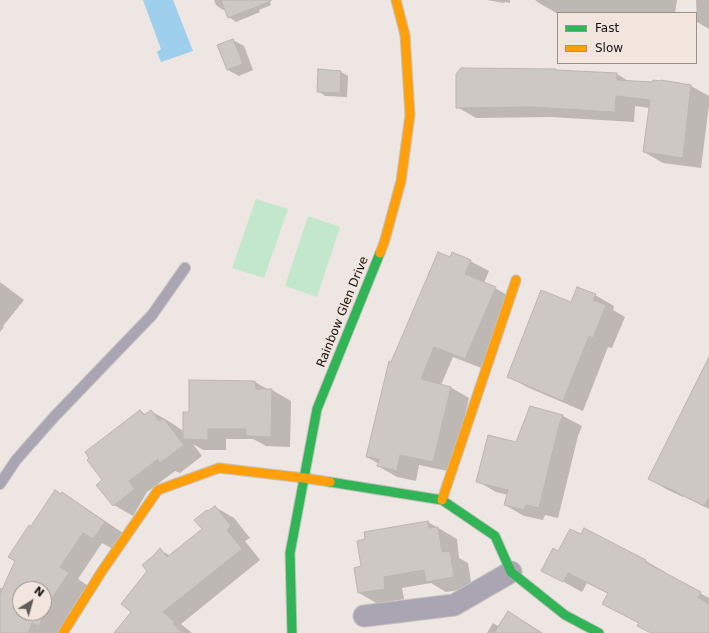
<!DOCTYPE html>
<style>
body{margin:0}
#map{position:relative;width:709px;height:633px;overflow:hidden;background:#ede6e2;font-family:"DejaVu Sans",sans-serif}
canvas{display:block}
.legend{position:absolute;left:557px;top:12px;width:140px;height:52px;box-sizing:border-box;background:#f1e5de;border:1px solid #99918b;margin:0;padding:5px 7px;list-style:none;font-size:12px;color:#16120f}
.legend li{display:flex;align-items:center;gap:8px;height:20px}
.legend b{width:20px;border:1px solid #99918b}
.north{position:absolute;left:12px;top:581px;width:40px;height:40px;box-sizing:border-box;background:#f1e5de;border:1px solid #99918b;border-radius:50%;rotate:37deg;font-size:11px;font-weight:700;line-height:16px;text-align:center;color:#16120f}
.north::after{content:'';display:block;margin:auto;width:14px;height:18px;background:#615c59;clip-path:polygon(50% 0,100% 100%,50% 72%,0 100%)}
</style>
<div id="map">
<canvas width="709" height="633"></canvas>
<ul class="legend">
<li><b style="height:5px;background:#30b455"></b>Fast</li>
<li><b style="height:5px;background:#ff9f0a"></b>Slow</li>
</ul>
<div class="north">N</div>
</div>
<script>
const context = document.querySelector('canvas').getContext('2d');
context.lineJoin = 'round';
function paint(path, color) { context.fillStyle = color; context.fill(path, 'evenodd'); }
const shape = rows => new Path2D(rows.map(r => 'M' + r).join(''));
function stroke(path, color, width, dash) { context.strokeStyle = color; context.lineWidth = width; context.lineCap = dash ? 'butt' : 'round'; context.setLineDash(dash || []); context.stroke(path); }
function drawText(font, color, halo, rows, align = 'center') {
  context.font = font + ' "DejaVu Sans",sans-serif'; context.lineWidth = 3; context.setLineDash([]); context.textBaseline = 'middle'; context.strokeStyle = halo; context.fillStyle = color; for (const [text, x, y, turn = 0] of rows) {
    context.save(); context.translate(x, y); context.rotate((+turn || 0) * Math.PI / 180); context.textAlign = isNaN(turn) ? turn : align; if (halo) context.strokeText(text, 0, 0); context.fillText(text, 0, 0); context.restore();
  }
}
const green = shape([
 [256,199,288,209,264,278,232,268],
 [308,216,340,227,317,297,285,286]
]);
const water = shape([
 [143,0,173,0,193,51,161,62,157,52,161,49]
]);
const shadow = shape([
 [214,0,269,0,271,5,259,10,260,12,236,22,229,17,226,9,223,10,216,5],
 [487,0,510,0,510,3,505,2,504,3],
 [535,0,677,0,675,13,558,13,558,14,539,3],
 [696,0,709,0,709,29,697,22],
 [233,40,244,46,253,70,239,76,228,70,218,46],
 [341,72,348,76,347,97,325,96,318,91],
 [559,72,617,74,630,82,653,84,661,81,691,86,709,96,709,105,701,168,663,163,644,152,650,108,635,106,634,122,551,117,476,118,457,107],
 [450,258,470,261,489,271,484,283,495,288,514,299,484,369,453,357,441,385,450,387,469,398,452,472,419,465,416,481,397,477,378,466,379,464,367,457,392,363],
 [0,282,24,300,3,326,4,327,0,332],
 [595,295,614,306,613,310,625,317,612,348,608,347,583,411,527,387,508,376,572,304],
 [190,381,255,382,269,390,272,390,291,401,290,447,266,446,253,439,226,439,226,450,203,450,193,444,202,456,180,473,175,471,147,492,133,516,114,505,103,480,140,411,146,415,151,411,170,422,182,430,184,433,190,413],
 [709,385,709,509,683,496,683,497,668,490,649,479],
 [530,408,563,416,582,426,578,436,558,518,545,515,543,520,524,516,505,505,508,495,496,492,477,481,516,443],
 [62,494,81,505,123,533,113,549,102,543,78,579,87,585,60,633,0,633,0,588,3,589,31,527],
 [20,589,44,589,44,613,20,613],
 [215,507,234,518,250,538,245,541,260,560,181,624,192,633,115,633,132,612,148,571,160,550,171,556,203,529,209,512],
 [428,522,457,539,459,558,468,563,472,588,446,592,431,583,402,588,404,599,378,604,359,593,366,540,365,532],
 [584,529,646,561,665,572,664,574,709,598,709,633,652,633,640,624,603,604,609,594,587,583,582,592,562,581,559,552,581,535],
 [508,612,527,623,543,633,487,633,493,623,498,626]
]);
const building = shape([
 [221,0,271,0,271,1,228,18,221,0],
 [233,39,243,64,227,70,217,45,233,39],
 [461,68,556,69,556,70,617,73,617,80,652,82,653,80,660,81,661,80,691,85,683,158,643,152,650,100,616,96,615,112,531,107,456,108,456,74,461,68],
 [318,69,341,71,340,93,317,92,318,69],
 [438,252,450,257,452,252,471,260,465,274,496,287,465,359,434,347,421,379,451,387,433,462,400,455,397,471,377,466,379,459,366,457,389,361,391,362,438,252],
 [577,287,596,294,593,300,606,305,593,338,589,336,563,401,507,377,541,290,571,302,577,287],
 [709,357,709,497,704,506,664,486,664,487,648,479,709,357],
 [189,380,255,381,256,389,272,389,271,437,246,436,246,429,208,429,208,440,183,439,183,412,189,412,189,380],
 [530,406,563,415,559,425,539,508,526,505,524,510,504,505,508,490,476,482,488,435,516,442,530,406],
 [140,410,144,415,151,410,159,421,163,418,184,445,160,463,158,459,129,481,135,489,113,506,96,485,102,480,87,460,89,458,85,452,140,410],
 [55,490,61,494,62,492,105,522,93,539,83,533,60,567,69,573,49,602,39,626,32,623,28,633,0,633,0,594,15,561,8,557,29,525,31,526,55,490],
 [20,589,44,589,44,613,20,613,20,589],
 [215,506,231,526,227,530,242,549,163,612,175,622,173,624,183,633,114,633,131,612,121,604,147,571,142,565,154,555,160,548,167,557,202,529,194,520,207,510,208,511,215,506],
 [428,521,429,528,438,527,442,552,450,551,454,577,426,582,424,570,384,577,385,589,358,593,354,568,361,566,357,541,365,539,364,532,428,521],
 [584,528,646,560,645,562,701,592,698,598,709,604,709,633,651,633,637,626,639,623,602,604,608,593,568,573,563,582,541,571,553,548,558,551,570,529,581,534,584,528],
 [508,611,541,633,494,633,508,611]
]);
const lane = shape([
 [0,484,16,460,54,417,152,315,185,268]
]);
const street = shape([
 [364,616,454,605,511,572]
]);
const fast = shape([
 [330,482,442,500,495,536,511,572,565,615,599,633],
 [292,633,290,553,317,409,380,253]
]);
const slow = shape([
 [380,253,384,243,401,181,410,115,405,35,396,0],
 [442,500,516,280],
 [63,633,102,571,158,490,219,468,304,478,330,482]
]);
const streetNames = [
 ["Rainbow Glen Drive",343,312,-68]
];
paint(green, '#c3e7cd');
paint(water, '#9ed0ee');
paint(shadow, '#0003');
paint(building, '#cdc8c4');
stroke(building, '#bab6b2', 1);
stroke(lane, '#c5c1bd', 12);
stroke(street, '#c5c1bd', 23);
stroke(fast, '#c5c1bd', 11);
stroke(slow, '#c5c1bd', 11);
stroke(lane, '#a9a5b2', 10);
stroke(street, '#a9a5b2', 21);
stroke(fast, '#30b455', 9);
stroke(slow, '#ff9f0a', 9);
drawText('12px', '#16120f', '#f1e5de', streetNames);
</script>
